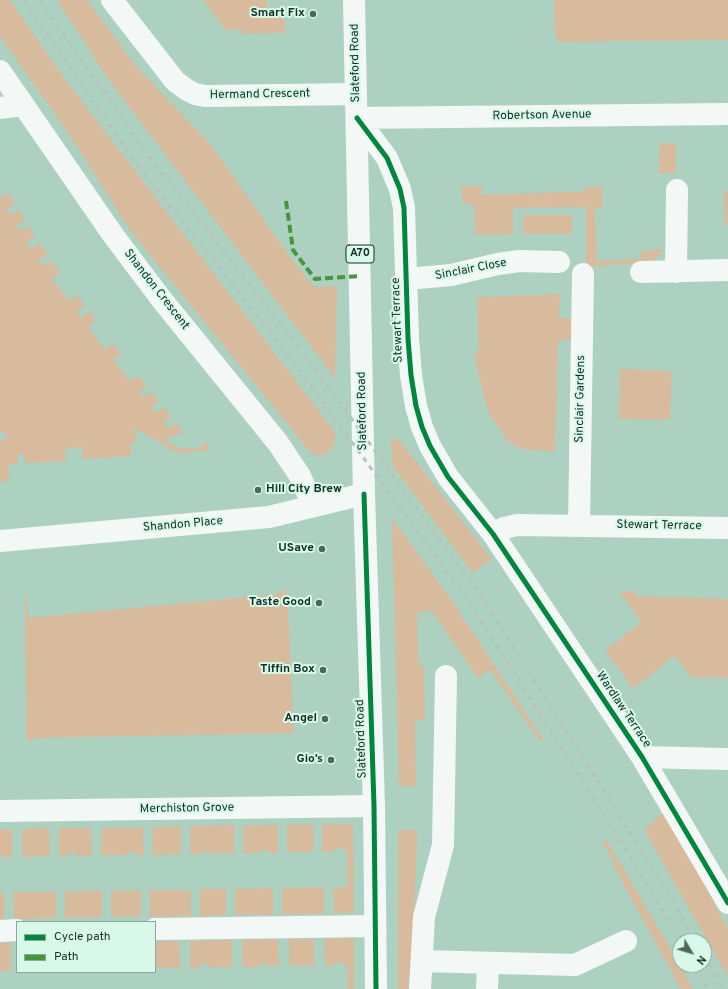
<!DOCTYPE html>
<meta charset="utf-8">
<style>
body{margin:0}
#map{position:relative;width:728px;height:989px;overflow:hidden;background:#add1c1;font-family:Overpass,sans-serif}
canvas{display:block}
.legend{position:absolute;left:16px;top:921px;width:140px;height:52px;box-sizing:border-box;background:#d8f9ea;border:1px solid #8aa89b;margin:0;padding:5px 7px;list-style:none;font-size:12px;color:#142f25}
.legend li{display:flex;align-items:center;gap:8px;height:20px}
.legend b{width:20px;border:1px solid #8aa89b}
.north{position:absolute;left:672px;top:933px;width:40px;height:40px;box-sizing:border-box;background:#d8f9ea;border:1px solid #8aa89b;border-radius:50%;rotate:128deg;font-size:11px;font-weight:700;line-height:16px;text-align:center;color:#142f25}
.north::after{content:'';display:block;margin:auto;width:14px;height:18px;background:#4a685c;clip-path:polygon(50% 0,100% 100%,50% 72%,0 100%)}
</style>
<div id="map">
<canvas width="728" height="989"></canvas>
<ul class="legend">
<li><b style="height:5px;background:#00873e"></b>Cycle path</li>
<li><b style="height:5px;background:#47963e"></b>Path</li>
</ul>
<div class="north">N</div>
</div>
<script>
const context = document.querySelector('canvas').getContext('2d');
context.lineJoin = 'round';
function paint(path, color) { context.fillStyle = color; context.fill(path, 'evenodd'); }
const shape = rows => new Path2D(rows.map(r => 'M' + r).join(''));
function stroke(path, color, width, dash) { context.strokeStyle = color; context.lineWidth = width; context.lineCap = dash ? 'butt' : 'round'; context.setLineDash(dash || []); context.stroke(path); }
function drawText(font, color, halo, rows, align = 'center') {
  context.font = font + ' Overpass,sans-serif'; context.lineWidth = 4; context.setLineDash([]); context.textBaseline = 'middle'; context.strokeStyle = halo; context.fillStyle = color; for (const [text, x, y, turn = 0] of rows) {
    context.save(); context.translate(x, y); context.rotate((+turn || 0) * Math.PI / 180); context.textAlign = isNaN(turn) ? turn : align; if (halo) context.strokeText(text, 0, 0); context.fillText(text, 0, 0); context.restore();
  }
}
const green = shape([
 [0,0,10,0,61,74,335,432,335,443,329,452,320,456,311,453,130,230,69,134,0,36],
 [57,0,87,0,135,65,211,145,290,257,314,287,337,286,335,378,110,82],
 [203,0,266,0,267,8,281,7,281,3,284,3,285,33,242,34,242,30,226,30],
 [554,0,728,0,728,40,556,42,556,30,554,30],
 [660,143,676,143,676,173,659,173],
 [461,186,482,186,482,195,586,191,586,187,602,186,602,207,595,208,597,261,641,259,641,251,664,249,660,256,649,262,586,267,586,207,513,208,513,234,475,235,474,204,462,204],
 [724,191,728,191,728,225,725,225],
 [8,192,15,203,7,210,12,215,18,209,25,220,16,226,20,231,29,226,35,236,26,242,31,249,40,243,48,254,39,260,43,266,52,261,60,272,52,279,69,301,77,295,85,305,76,312,81,317,89,311,96,320,88,327,105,350,113,343,121,354,113,360,130,381,138,376,147,386,139,392,143,397,151,391,159,401,151,407,155,413,163,407,171,417,164,422,167,429,177,423,184,432,164,439,180,449,201,447,208,442,209,450,177,453,135,428,137,442,130,443,132,456,83,459,82,447,65,449,66,461,25,463,24,454,18,454,18,464,11,464,8,468,10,481,0,482,0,440,7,439,6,432,0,433,0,196,3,198],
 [523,215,572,215,572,234,523,234],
 [560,294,559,318,573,318,573,340,558,340,555,452,522,449,508,442,489,413,485,401,474,354,479,353,477,297],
 [620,369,672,371,670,420,619,419],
 [391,439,399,440,492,559,473,573,392,465],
 [392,518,455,605,543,739,540,742,490,669,478,678,432,611,417,613,419,666,424,666,425,720,415,720,416,787,399,786],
 [287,590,294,733,33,738,33,742,30,742,26,736,25,594,26,594,29,618,278,594,278,591],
 [622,591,635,591,635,596,728,599,728,678,691,677,675,656,633,688,605,650,642,622,620,593],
 [663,813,692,861,728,930,728,977,644,830],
 [313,824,314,852,287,852,287,825],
 [322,824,353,824,354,913,334,913,333,887,347,887,347,852,341,848,337,848,334,852,322,852],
 [234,825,234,853,211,854,209,851,204,851,201,854,190,854,190,826],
 [278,825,278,853,270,853,267,850,262,850,260,853,243,853,243,826],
 [181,826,181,854,153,855,152,827],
 [143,827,144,855,135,855,133,852,128,852,125,855,101,855,101,828],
 [49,828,50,856,22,857,22,829],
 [59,828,91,828,92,856,77,856,74,852,69,853,67,856,59,856],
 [0,829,12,829,12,857,2,857,0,854],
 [398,830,417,830,414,927,408,989,398,989],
 [606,839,664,937,693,989,681,989,613,865,615,864,602,842],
 [324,887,324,914,282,914,282,888],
 [273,888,273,915,235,915,235,889],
 [200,889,226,889,226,915,200,916],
 [141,890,141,916,111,917,111,891],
 [150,890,191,890,191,916,150,917],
 [65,891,102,891,102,917,65,918],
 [4,892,4,919,0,919,0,893],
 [13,892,56,892,56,918,14,919],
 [354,938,354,989,348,989,347,965,337,962,334,965,325,966,324,939],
 [278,939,279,966,268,966,265,963,261,964,258,967,243,967,242,940],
 [289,939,314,939,314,966,289,966],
 [232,940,232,967,210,967,207,964,202,964,200,968,190,968,190,941],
 [155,941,179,941,180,968,155,968],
 [0,943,11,943,11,971,0,971]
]);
const minor = shape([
 [112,0,175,81,187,90,195,94,205,96,356,94],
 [0,71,113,235,162,300,278,443,300,476,313,506],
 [0,108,22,105],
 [357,118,387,158,400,189,404,208,408,339,411,375,416,406,422,427,430,446,448,477,493,534,642,757,728,903],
 [357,118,728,114],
 [641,272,728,270],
 [676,272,677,190],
 [407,279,451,275,498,264,519,261,559,262],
 [579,525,583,274],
 [493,534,504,528,517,525,728,528],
 [0,541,269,517,364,494],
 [642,757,728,759],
 [0,811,374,806],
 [155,929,375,926],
 [0,931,17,930],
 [422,961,575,965,626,941],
 [420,989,424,917,443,845,446,676],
 [487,989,488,963]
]);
const major = shape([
 [354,0,364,494,374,806,376,989]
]);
const rail = shape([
 [24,0,134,161,289,356,471,605,624,846,680,941],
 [40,0,145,152,300,348,481,596,633,837,696,941],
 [704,955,723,989],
 [694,965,708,989]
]);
const quiet = shape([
 [286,201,293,250,315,279,360,276]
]);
const cycleway = shape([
 [357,118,387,158,400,189,404,208,408,339,411,375,416,406,422,427,430,446,448,477,493,534,642,757,728,903],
 [364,494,374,806,376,989]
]);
const markers = [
 [313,14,4,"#4a685c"],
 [258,490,4,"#4a685c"],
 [322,549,4,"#4a685c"],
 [319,603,4,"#4a685c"],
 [323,670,4,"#4a685c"],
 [325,719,4,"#4a685c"],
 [331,760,4,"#4a685c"]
];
const shields = [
 [360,254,28]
];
const shieldNames = [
 ["A70",360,254]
];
const poiNames = [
 ["Smart Fix",305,14],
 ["Hill City Brew",266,490,"left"],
 ["USave",314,549],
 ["Taste Good",311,603],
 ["Tiffin Box",315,670],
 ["Angel",317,719],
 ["Gio’s",323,760]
];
const streetNames = [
 ["Slateford Road",356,63,-91],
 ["Hermand Crescent",260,95,-1],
 ["Robertson Avenue",542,116,-1],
 ["Sinclair Close",471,270,-11],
 ["Shandon Crescent",156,290,52],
 ["Stewart Terrace",398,320,-92],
 ["Sinclair Gardens",581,399,-89],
 ["Slateford Road",363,411,-91],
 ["Shandon Place",183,525,-5],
 ["Stewart Terrace",659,526,1],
 ["Wardlaw Terrace",623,710,56],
 ["Slateford Road",362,739,-92],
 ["Merchiston Grove",187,809,-1]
];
paint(green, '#d8ba9d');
stroke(minor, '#f3f8f6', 22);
stroke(major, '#f3f8f6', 22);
stroke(rail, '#b7c2bd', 3, [5, 5]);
stroke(quiet, '#47963e', 4, [8, 4]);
stroke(cycleway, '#00873e', 5);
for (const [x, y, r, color] of markers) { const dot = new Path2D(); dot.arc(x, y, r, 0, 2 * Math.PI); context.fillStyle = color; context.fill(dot); stroke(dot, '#d8f9ea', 1.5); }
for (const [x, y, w] of shields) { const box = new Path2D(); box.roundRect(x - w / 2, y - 9, w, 18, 3); context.fillStyle = '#d8f9ea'; context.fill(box); stroke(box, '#142f25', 1); }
drawText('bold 11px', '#142f25', null, shieldNames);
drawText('bold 12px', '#142f25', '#d8f9ea', poiNames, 'right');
drawText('12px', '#142f25', '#d8f9ea', streetNames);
</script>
